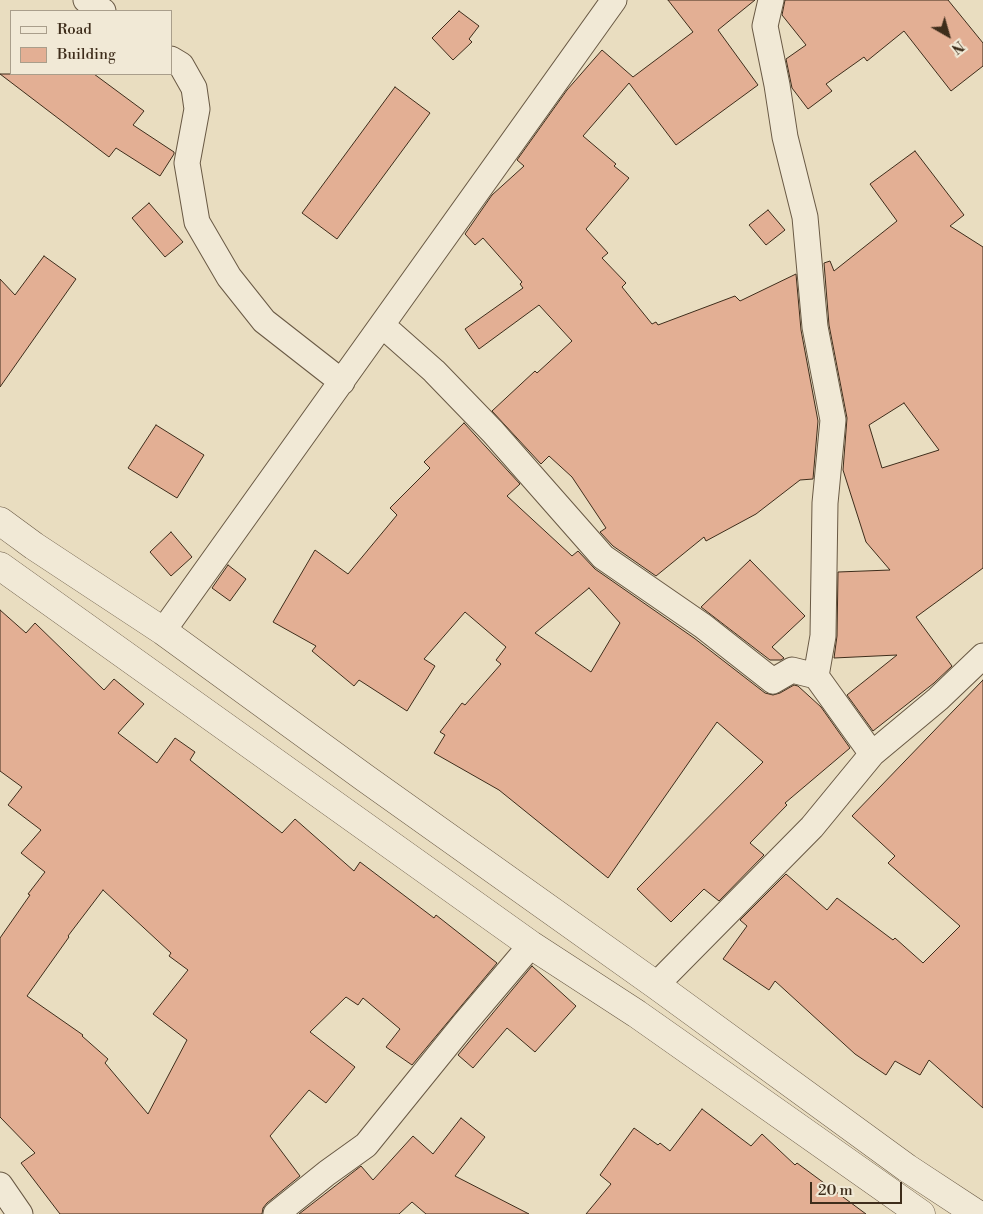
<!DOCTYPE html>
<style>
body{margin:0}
#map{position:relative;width:983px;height:1214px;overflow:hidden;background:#e9ddc0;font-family:"Libre Bodoni",serif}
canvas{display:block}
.legend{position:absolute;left:10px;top:10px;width:162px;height:65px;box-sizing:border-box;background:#f1e9d6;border:1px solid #a99e8b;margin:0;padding:6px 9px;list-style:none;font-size:15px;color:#3e2d1b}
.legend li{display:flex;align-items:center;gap:10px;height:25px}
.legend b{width:25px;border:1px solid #a99e8b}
.north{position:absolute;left:923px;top:10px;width:50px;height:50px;-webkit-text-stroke:4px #f1e9d6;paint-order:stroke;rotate:142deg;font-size:14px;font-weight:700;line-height:20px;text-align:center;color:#3e2d1b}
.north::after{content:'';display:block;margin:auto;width:18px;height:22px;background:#3e2d1b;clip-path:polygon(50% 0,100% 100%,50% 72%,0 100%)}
.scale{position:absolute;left:810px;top:1182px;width:92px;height:22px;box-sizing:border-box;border:2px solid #3e2d1b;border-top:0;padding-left:6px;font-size:15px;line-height:18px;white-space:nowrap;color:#3e2d1b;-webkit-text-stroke:4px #f1e9d6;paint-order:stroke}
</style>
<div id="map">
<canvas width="983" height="1214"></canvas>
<ul class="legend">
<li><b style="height:6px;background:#f1e9d6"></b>Road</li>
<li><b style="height:14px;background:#e3af94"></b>Building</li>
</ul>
<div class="north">N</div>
<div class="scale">20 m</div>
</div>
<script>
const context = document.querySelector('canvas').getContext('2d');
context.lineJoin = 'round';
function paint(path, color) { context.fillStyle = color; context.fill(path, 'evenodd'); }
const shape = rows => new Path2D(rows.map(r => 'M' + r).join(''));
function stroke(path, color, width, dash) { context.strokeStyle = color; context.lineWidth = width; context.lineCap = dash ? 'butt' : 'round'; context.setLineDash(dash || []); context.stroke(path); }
const building = shape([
 [668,0,755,0,718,30,758,85,676,145,629,83,583,136,616,164,614,166,629,178,586,229,608,253,602,258,626,283,622,287,652,324,656,322,658,325,735,296,740,301,796,274,801,330,818,421,813,479,800,480,756,514,706,541,704,537,656,576,613,546,600,532,606,528,572,477,549,456,541,464,492,411,535,371,537,373,572,341,539,305,479,349,465,329,523,288,520,284,522,282,483,238,475,245,465,234,492,195,524,166,517,160,567,90,602,50,633,77,693,32,668,0],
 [785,0,948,0,983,43,983,66,951,91,904,31,867,61,864,57,826,84,832,91,808,109,792,88,786,59,806,45,782,15,785,0],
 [459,11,479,26,469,39,472,42,453,60,432,38,459,11],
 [0,74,94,74,144,111,133,125,174,152,174,154,160,176,116,148,109,157,0,74],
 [395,87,430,113,337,239,302,213,395,87],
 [915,151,964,215,950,226,983,247,983,568,916,617,952,666,934,683,873,731,847,695,897,655,834,658,837,636,838,572,890,570,866,542,843,470,847,418,829,325,824,263,830,261,834,271,897,221,870,184,915,151],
 [904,403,939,450,882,468,869,425,904,403],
 [149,203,183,242,165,257,132,218,149,203],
 [768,210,785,230,766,245,749,225,768,210],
 [44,256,76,279,0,387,0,279,15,295,44,256],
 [464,423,520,484,507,496,572,556,578,551,595,569,694,638,765,693,773,695,780,693,794,685,798,686,821,707,850,748,785,803,787,805,750,843,764,855,719,901,704,889,671,922,637,889,763,762,717,722,608,878,499,790,434,753,445,735,440,732,462,703,465,705,501,664,496,660,506,647,465,612,424,659,435,666,407,711,359,680,354,686,312,651,316,646,273,622,315,550,348,574,397,515,390,508,430,468,424,462,464,423],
 [589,588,620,623,591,672,535,633,589,588],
 [156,425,204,455,177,498,128,468,156,425],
 [171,532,192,557,171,576,150,552,171,532],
 [750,560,805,616,772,647,784,658,781,660,770,660,701,607,750,560],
 [228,565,246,579,230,601,212,588,228,565],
 [0,610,26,633,35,623,104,690,114,679,144,704,118,733,157,763,175,738,195,752,190,760,282,833,295,819,354,871,360,862,434,918,436,915,497,963,412,1065,386,1047,400,1029,363,998,358,1005,346,997,310,1032,355,1067,326,1103,309,1090,270,1136,300,1176,267,1203,263,1208,262,1214,60,1214,21,1163,35,1153,0,1117,0,938,30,895,28,894,45,872,21,853,41,830,8,805,22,787,0,771,0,610],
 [103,890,171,953,169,956,188,970,153,1014,187,1040,148,1114,105,1063,108,1059,82,1036,83,1035,27,996,69,937,68,936,103,890],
 [983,680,983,1108,929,1060,920,1075,895,1061,886,1075,855,1054,775,981,769,990,723,959,747,926,740,920,786,874,827,910,837,898,893,940,895,938,923,963,960,926,888,863,895,856,852,816,983,680],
 [532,966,576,1006,535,1052,507,1028,473,1068,458,1055,532,966],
 [702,1109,751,1146,762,1134,795,1165,797,1163,866,1214,586,1214,611,1184,600,1175,634,1128,658,1145,660,1143,670,1151,702,1109],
 [461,1118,485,1137,455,1176,529,1214,426,1214,412,1202,399,1214,299,1214,361,1166,373,1180,413,1136,433,1154,461,1118]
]);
const minor = shape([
 [86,0,103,11],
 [771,0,765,26,777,85,785,137,805,217,815,327,833,420,825,503,823,636,816,676],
 [171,59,181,65,194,88,197,109,187,163,197,222,229,277,264,321,342,382],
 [382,325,434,371,493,432,603,557,703,626,773,681,792,670,816,676,872,754],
 [163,631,614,0],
 [656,985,812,827,872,754,938,699,983,656],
 [0,1185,20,1214],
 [276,1214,327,1173,366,1145,464,1024,531,945]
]);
const tertiary = shape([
 [0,521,34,546,163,631,365,778,656,985,907,1168,977,1214],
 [0,566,531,945,637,1014,921,1214]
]);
paint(building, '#e3af94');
stroke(building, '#3e2d1b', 1);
stroke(minor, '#695944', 27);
stroke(tertiary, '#695944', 29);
stroke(minor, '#f1e9d6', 25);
stroke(tertiary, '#f1e9d6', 28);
</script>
